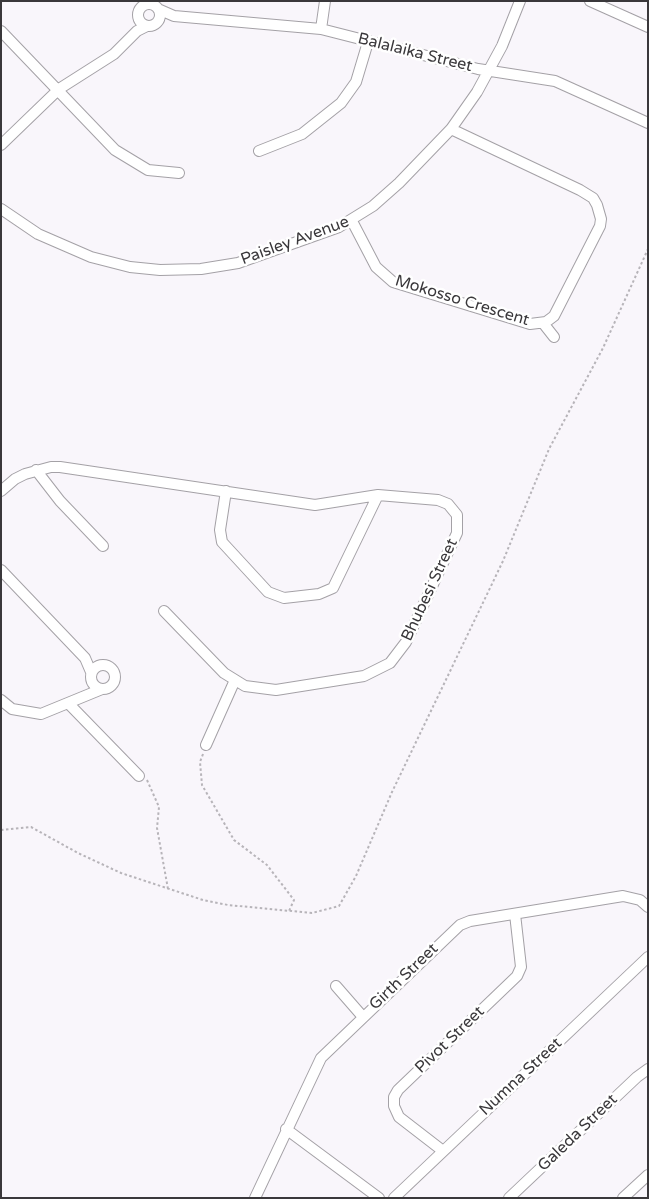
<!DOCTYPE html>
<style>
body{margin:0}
#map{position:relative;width:649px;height:1199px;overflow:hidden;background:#f9f6fb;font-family:"Varela Round",sans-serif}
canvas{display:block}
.frame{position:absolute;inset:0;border:2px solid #3a383b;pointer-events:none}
</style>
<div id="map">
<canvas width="649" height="1199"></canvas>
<div class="frame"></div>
</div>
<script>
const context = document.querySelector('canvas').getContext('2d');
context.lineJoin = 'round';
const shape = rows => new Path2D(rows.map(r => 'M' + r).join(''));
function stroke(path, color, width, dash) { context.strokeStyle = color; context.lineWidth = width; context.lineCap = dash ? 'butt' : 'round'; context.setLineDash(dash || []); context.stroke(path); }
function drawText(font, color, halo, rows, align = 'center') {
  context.font = font + ' "Varela Round",sans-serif'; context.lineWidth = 5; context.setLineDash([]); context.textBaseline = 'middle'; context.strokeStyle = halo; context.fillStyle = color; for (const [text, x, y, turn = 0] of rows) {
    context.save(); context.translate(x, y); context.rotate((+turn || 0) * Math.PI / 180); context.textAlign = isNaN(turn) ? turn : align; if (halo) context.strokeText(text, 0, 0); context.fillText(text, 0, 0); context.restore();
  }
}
const path = shape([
 [203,754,200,762,202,785,234,840,267,865,294,900,289,911],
 [147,780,159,807,157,828,168,889],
 [1,830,31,827,78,853,121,873,203,900,228,905,312,913,339,906,356,876,392,792,503,561,549,449,603,348,648,249]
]);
const street = shape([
 [590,1,648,27],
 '138 15a11 11 0 1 1 22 0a11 11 0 1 1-22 0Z',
 [158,9,174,16,321,29,478,69,555,81,648,123],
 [321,29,325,1],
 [1,31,115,150,148,170,179,173],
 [1,145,59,89,114,54,137,31,147,26],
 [259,151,302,134,341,103,356,82,368,42],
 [1,209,38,234,91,257,130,267,160,270,201,269,238,263,339,227,373,206,399,183,451,129,477,92,502,46,520,1],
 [352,221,376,267,393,282,530,324,546,322,554,316,600,226,601,219,597,205,593,198,580,190,451,129],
 [543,323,554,337],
 [36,470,60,501,103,546],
 [1,491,15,479,25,474,51,467,60,467,315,505,378,495,438,500,448,504,457,515,457,533,406,642,390,663,364,676,276,690,245,686,224,673,164,611],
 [226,491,220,530,222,542,268,592,284,598,319,594,333,588,378,495],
 [1,570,85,658,91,672],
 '91 677a12 12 0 1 1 24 0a12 12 0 1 1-24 0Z',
 [1,700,12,709,41,714,102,689],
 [68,703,139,776],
 [206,745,235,680],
 [336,986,363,1017],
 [286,1129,379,1198],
 [443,1151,399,1117,394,1106,394,1097,398,1090,517,976,521,967,515,914],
 [255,1198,321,1058,460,925,470,921,623,896,640,900,648,907],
 [394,1198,648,957],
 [509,1198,637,1077,648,1069],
 [623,1198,648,1175]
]);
const streetNames = [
 ["Balalaika Street",415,53,14],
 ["Paisley Avenue",295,241,-20],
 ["Mokosso Crescent",462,301,17],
 ["Bhubesi Street",430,590,-65],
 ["Girth Street",404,977,-44],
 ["Pivot Street",450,1040,-44],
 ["Numna Street",521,1077,-43],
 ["Galeda Street",578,1133,-44]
];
stroke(street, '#a4a1a6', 12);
stroke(path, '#b7b4b9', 2, [2.5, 2.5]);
stroke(street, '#fff', 10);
drawText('16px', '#3a383b', '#fff', streetNames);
</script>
